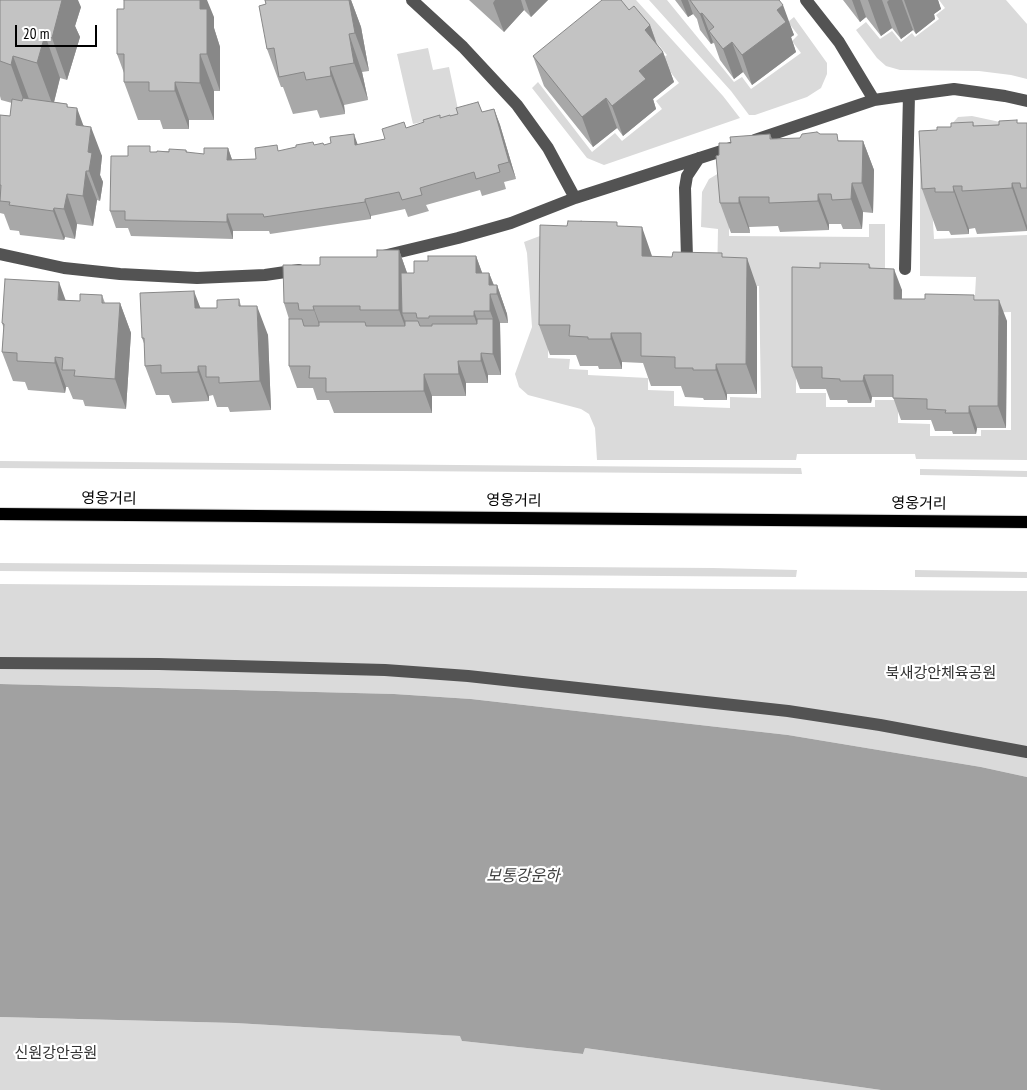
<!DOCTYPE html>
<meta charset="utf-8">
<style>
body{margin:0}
#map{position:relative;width:1027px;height:1090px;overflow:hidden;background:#fff;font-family:"PT Sans Narrow",sans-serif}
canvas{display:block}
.scale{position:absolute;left:15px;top:25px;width:82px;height:22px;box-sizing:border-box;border:2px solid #000;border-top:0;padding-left:6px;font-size:15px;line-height:18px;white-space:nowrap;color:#000;-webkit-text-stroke:4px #fff;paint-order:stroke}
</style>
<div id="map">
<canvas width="1027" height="1090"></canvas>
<div class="scale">20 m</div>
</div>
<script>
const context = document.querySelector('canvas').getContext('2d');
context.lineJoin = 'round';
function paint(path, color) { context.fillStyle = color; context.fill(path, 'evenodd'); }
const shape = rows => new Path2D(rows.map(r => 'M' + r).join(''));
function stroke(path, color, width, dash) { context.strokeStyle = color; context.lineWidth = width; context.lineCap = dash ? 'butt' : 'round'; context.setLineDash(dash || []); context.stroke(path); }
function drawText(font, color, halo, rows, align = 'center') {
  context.font = font + ' "PT Sans Narrow","Noto Sans KR",sans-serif'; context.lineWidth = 4.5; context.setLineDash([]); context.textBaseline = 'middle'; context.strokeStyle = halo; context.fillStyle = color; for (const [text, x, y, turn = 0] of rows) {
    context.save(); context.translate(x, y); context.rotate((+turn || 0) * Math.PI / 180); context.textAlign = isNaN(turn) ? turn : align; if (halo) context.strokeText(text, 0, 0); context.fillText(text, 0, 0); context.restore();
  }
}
const green = shape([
 [613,0,636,0,723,96,740,118,604,165,587,158,532,88,538,82,592,152,615,133,622,141,662,109,656,101,679,83,661,60,667,55,646,31],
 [649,0,667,0,734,82,742,77,751,89,801,53,792,41,798,35,788,22,794,17,827,63,827,74,821,88,807,97,755,115,749,115,731,91],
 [939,0,1006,0,1027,24,1027,79,1011,75,979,71,900,70,886,66,877,58,856,30,866,22,880,39,892,31,901,42,912,33,915,37,939,19,936,15,945,8],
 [428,48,433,70,449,67,459,114,413,124,397,54],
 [972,116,1000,122,999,139,930,172,934,239,1027,235,1027,460,916,459,915,454,797,454,796,460,597,460,595,428,589,414,581,409,528,395,519,387,515,374,532,327,527,253,524,242,582,220,582,247,549,254,548,358,570,359,569,369,588,370,588,375,648,378,648,390,674,391,674,406,730,408,730,397,761,398,759,286,735,285,717,280,718,229,701,227,702,192,709,179,719,173,729,212,729,236,869,237,869,224,885,224,885,282,797,282,796,393,826,393,826,407,875,407,875,400,898,400,898,423,930,424,930,436,981,436,981,430,1011,430,1011,312,974,313,976,277,920,276,920,167,923,158,946,138,951,125,958,117],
 [0,461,801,468,802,474,0,468],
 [920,469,1027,471,1027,477,920,475],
 [0,563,713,568,797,570,796,577,0,571],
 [915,570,1027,572,1027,578,915,577],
 [0,584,1027,591,1027,777,981,767,788,735,471,699,394,694,0,684],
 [0,1017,235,1023,461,1036,462,1041,583,1054,585,1048,881,1090,0,1090]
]);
const water = shape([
 [0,684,394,694,471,699,788,735,981,767,1027,777,1027,1090,881,1090,585,1048,583,1054,462,1041,460,1036,235,1023,0,1017]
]);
const minor = shape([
 [412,0,463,47,517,105,548,148,575,198],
 [806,0,839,42,874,100],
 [755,140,874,100,909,95,954,89,1005,96,1027,101],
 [0,254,64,268,120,274,197,278,265,275,299,270],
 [383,256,458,238,511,223,575,198,734,147],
 [687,258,685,188,687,176,699,158],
 [905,269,909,95],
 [0,663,159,664,385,670,468,676,788,711,880,725,1027,752]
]);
const major = shape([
 [0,514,1027,522]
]);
const wall = shape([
 [0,0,81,7,75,26,80,37,67,80,60,78,54,102,67,104,68,107,84,126,102,156,100,175,103,182,100,201,97,200,93,226,77,224,75,239,65,237,64,240,20,235,19,231,10,230,4,214,0,213,0,115,10,116,12,103,1,100,0,96],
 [265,0,351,0,361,27,369,71,362,72,368,100,344,105,345,114,320,118,317,110,293,114,283,87,281,87,267,49,266,4],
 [469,0,548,0,531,17,524,10,504,32],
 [675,0,779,0,794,35,791,37,796,52,752,85,743,72,734,79,720,60,714,43,711,44,700,30,697,19,693,14,688,17],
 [843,0,938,0,941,9,934,14,935,19,916,34,913,30,901,39,892,28,881,36,866,17,860,22],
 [124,9,214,17,214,28,220,47,220,91,214,91,214,120,189,120,189,129,163,129,160,120,138,120,124,82,124,73,117,54],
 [650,25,657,44,663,52,674,82,653,99,656,109,623,136,617,128,593,147,544,86,533,56],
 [478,102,482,112,494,109,500,125,516,179,504,182,506,189,482,196,480,190,426,205,429,211,408,217,405,209,371,216,371,219,270,234,269,231,233,231,233,239,131,236,128,228,116,228,110,211,128,156,153,152,186,150,188,153,204,154,228,148,232,160,256,159,280,151,314,145,358,145,385,139,404,122,406,128,441,118,450,116,458,114],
 [973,122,974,126,1027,123,1027,231,977,234,975,228,969,229,969,234,951,235,949,231,937,231,922,189,937,130],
 [770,134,772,139,863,141,874,170,873,213,863,212,862,229,843,229,841,224,829,224,829,230,780,232,778,226,749,227,750,233,731,233,720,203,731,143],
 [619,226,652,257,724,257,757,287,757,394,727,394,727,400,704,400,703,398,685,397,681,386,651,386,643,363,622,362,622,369,599,369,598,366,580,366,576,355,550,355,539,325],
 [399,250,407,273,414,273,428,261,476,256,482,273,489,273,494,285,497,285,507,314,508,323,500,323,501,375,488,375,488,383,466,383,466,396,432,396,432,413,334,413,329,400,317,400,313,388,297,388,289,366,289,319,284,303,377,257],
 [869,264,871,268,902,290,902,299,976,300,1007,321,1006,428,977,428,976,434,953,434,952,431,935,431,931,420,901,420,893,397,872,397,871,403,848,403,847,400,830,400,826,389,800,389,792,367,820,268],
 [102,295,105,303,120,303,131,333,126,409,85,406,83,400,73,399,68,387,66,387,65,393,28,390,25,382,13,381,2,352,4,329,2,323,65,300,80,301],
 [239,299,241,306,268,335,271,410,230,412,228,407,217,407,213,395,209,396,209,401,172,403,169,395,156,395,145,366,145,346,142,338,201,308,217,308]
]);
const shadedWall = shape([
 [60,0,78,0,81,7,75,26,80,37,67,80,52,38],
 [200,0,207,0,214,17,214,28,220,47,220,91,207,54,200,9],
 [349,0,351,0,361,27,369,71,355,33],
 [495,0,521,0,524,10,504,32,493,3],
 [525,0,548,0,531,17],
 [681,0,688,0,693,14,688,17],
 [852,0,860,0,866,17,860,22],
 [868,0,882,0,892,28,881,36],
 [889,0,902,0,913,30,901,39,887,2],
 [904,0,938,0,941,9,934,14,935,19,916,34],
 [783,5,794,35,791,37,796,52,752,85,742,55,777,10],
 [702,13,713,42,711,44,700,14],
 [650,25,660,54,663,52,674,82,653,99,656,109,623,136,612,106,639,71,645,30],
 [349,34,362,72,368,100,354,63],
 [45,35,60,78,53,106,37,63],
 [732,42,743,72,734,79,723,49],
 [200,54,214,91,214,120,200,83],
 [13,56,29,99,26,107,11,65],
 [330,67,344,105,345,114,331,76],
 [175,82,189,120,189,129,175,91],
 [606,98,617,128,593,147,582,117],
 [77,108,88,138,76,125],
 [494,109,500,125,516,179,509,162],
 [91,127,102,156,100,175,103,182,100,201,89,171,88,152],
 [354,134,360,151,355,145],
 [863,141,874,170,873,213,862,183],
 [228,148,234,165,227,160],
 [86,171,97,200,93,226,83,196],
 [852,183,863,212,862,229,851,199],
 [1012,183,1027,226,1027,231,1012,188],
 [953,186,969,229,969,234,954,192],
 [67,194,77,224,75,239,64,209],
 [818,194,829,224,829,230,818,201],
 [739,197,749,227,750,233,739,203],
 [365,199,371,216,371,219,365,202],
 [54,208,65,237,64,240,53,211],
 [227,214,233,231,233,239,227,222],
 [642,227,652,256,642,256],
 [399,250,412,287,402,313,413,342,413,348,399,310],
 [476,256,487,286,476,273],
 [747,258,757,287,757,394,746,364],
 [894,269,902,290,901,320,894,299],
 [489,273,497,294,489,285],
 [59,282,70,312,58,300],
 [497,285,507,314,508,323,497,294],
 [194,291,205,320,195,308],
 [490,294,500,323,501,375,493,354,493,319,490,311],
 [999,300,1007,321,1006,428,998,406],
 [120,303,131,333,126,409,115,379],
 [257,306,268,335,271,410,260,381],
 [313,306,327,343,327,347,314,310],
 [474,311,485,341,485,346,474,316],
 [611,333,622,362,622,369,611,339],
 [481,353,488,375,488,383,481,361],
 [55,357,66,387,65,393,55,363],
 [458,361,466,383,466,396,459,374],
 [716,364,727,394,727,400,716,370],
 [198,366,209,396,209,401,198,372],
 [424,374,432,396,432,413,424,391],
 [864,375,872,397,871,403,863,381],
 [969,406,977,428,976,434,969,413]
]);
const building = shape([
 [0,0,62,0,52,38,45,35,37,63,13,56,11,65,0,61,0,0],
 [124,0,200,0,200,9,207,9,207,54,200,54,200,83,175,82,175,91,149,91,149,82,124,82,124,54,117,54,117,9,124,9,124,0],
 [265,0,349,0,355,33,349,34,354,63,330,67,331,76,306,80,304,72,279,77,274,48,267,49,259,6,266,4,265,0],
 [602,0,621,0,629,10,634,6,650,25,645,30,663,52,639,71,646,79,612,106,606,98,582,117,533,56,602,0],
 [690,0,779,0,783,5,777,10,786,22,742,55,732,42,723,49,709,31,714,27,702,13,700,14,690,0],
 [23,98,67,104,67,107,77,108,76,125,91,127,88,152,92,153,89,171,86,171,83,196,67,194,64,209,54,208,53,211,9,205,10,202,0,201,1,185,0,185,0,115,10,116,12,99,22,101,23,98],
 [478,102,482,112,494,109,509,162,498,165,500,172,476,179,474,172,420,188,422,195,402,200,399,192,365,199,365,202,264,217,263,214,227,214,227,222,125,220,125,211,110,211,111,156,128,156,128,146,150,146,150,152,157,152,157,151,169,152,169,149,186,150,186,152,204,154,204,148,228,148,227,160,256,159,255,148,277,145,278,151,296,147,296,145,313,142,314,145,323,143,324,145,331,143,330,137,354,134,355,145,385,139,382,129,404,122,406,128,424,122,423,120,440,115,440,118,450,115,450,116,458,114,456,108,478,102],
 [1017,120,1017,123,1027,123,1027,188,1021,188,1020,183,1012,183,1012,188,962,191,962,186,953,186,954,192,935,192,935,188,922,189,919,131,937,130,937,127,951,127,951,123,973,122,973,126,999,125,999,121,1017,120],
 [817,132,820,134,837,134,838,141,863,141,862,183,852,183,851,199,832,200,831,194,818,194,818,201,769,203,769,197,739,197,739,203,720,203,716,156,719,155,719,143,731,143,730,137,770,134,770,139,800,138,802,134,817,132],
 [568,221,617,222,617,226,642,227,642,256,672,257,673,252,722,253,722,257,747,258,746,364,716,364,716,370,693,370,693,368,675,368,675,357,641,356,641,333,611,333,611,339,588,339,588,337,569,336,570,325,539,325,540,225,567,226,568,221],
 [377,250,399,250,399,310,360,310,360,306,313,306,314,310,299,310,298,303,284,303,283,265,320,265,320,257,377,257,377,250],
 [428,256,476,256,476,273,489,273,489,285,497,285,497,294,490,294,490,311,474,311,474,316,429,316,429,318,417,318,416,313,402,313,401,273,414,273,414,261,428,261,428,256],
 [820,263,869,264,869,268,894,269,894,299,925,299,925,294,974,295,974,300,999,300,998,406,969,406,969,413,945,413,946,410,927,409,927,399,893,398,893,375,864,375,863,381,840,381,840,379,822,378,822,367,792,367,792,267,820,268,820,263],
 [5,279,59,282,58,300,80,301,80,294,102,295,102,303,120,303,115,379,74,376,75,370,62,370,63,358,55,357,55,363,17,361,17,353,2,352,4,324,2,323,5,279],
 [194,291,195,308,217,308,217,300,239,299,239,306,257,306,260,381,219,383,219,377,206,377,206,366,198,366,198,372,161,373,161,365,145,366,144,338,142,338,140,293,194,291],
 [289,319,302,319,304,326,319,326,319,322,365,322,366,326,405,326,405,321,418,321,420,326,432,326,432,324,477,324,477,319,493,319,493,354,481,353,481,361,458,361,459,374,424,374,424,391,326,392,326,378,309,378,310,366,289,366,289,319]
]);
const streetNames = [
 ["영웅거리",109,499,1],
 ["영웅거리",514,501,1],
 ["영웅거리",919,504,1]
];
const parkNames = [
 ["북새강안체육공원",941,674],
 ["신원강안공원",56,1054]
];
const waterNames = [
 ["보통강운하",523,876]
];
paint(green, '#dadada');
paint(water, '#a1a1a1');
stroke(major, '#dbdbdb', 14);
stroke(minor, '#535353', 12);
stroke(major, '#000', 12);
paint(wall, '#a8a8a8');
paint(shadedWall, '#888');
paint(building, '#c3c3c3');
stroke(building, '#888', 1);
drawText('15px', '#000', '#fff', streetNames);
drawText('15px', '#313131', '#fff', parkNames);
drawText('italic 16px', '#424242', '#fff', waterNames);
</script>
